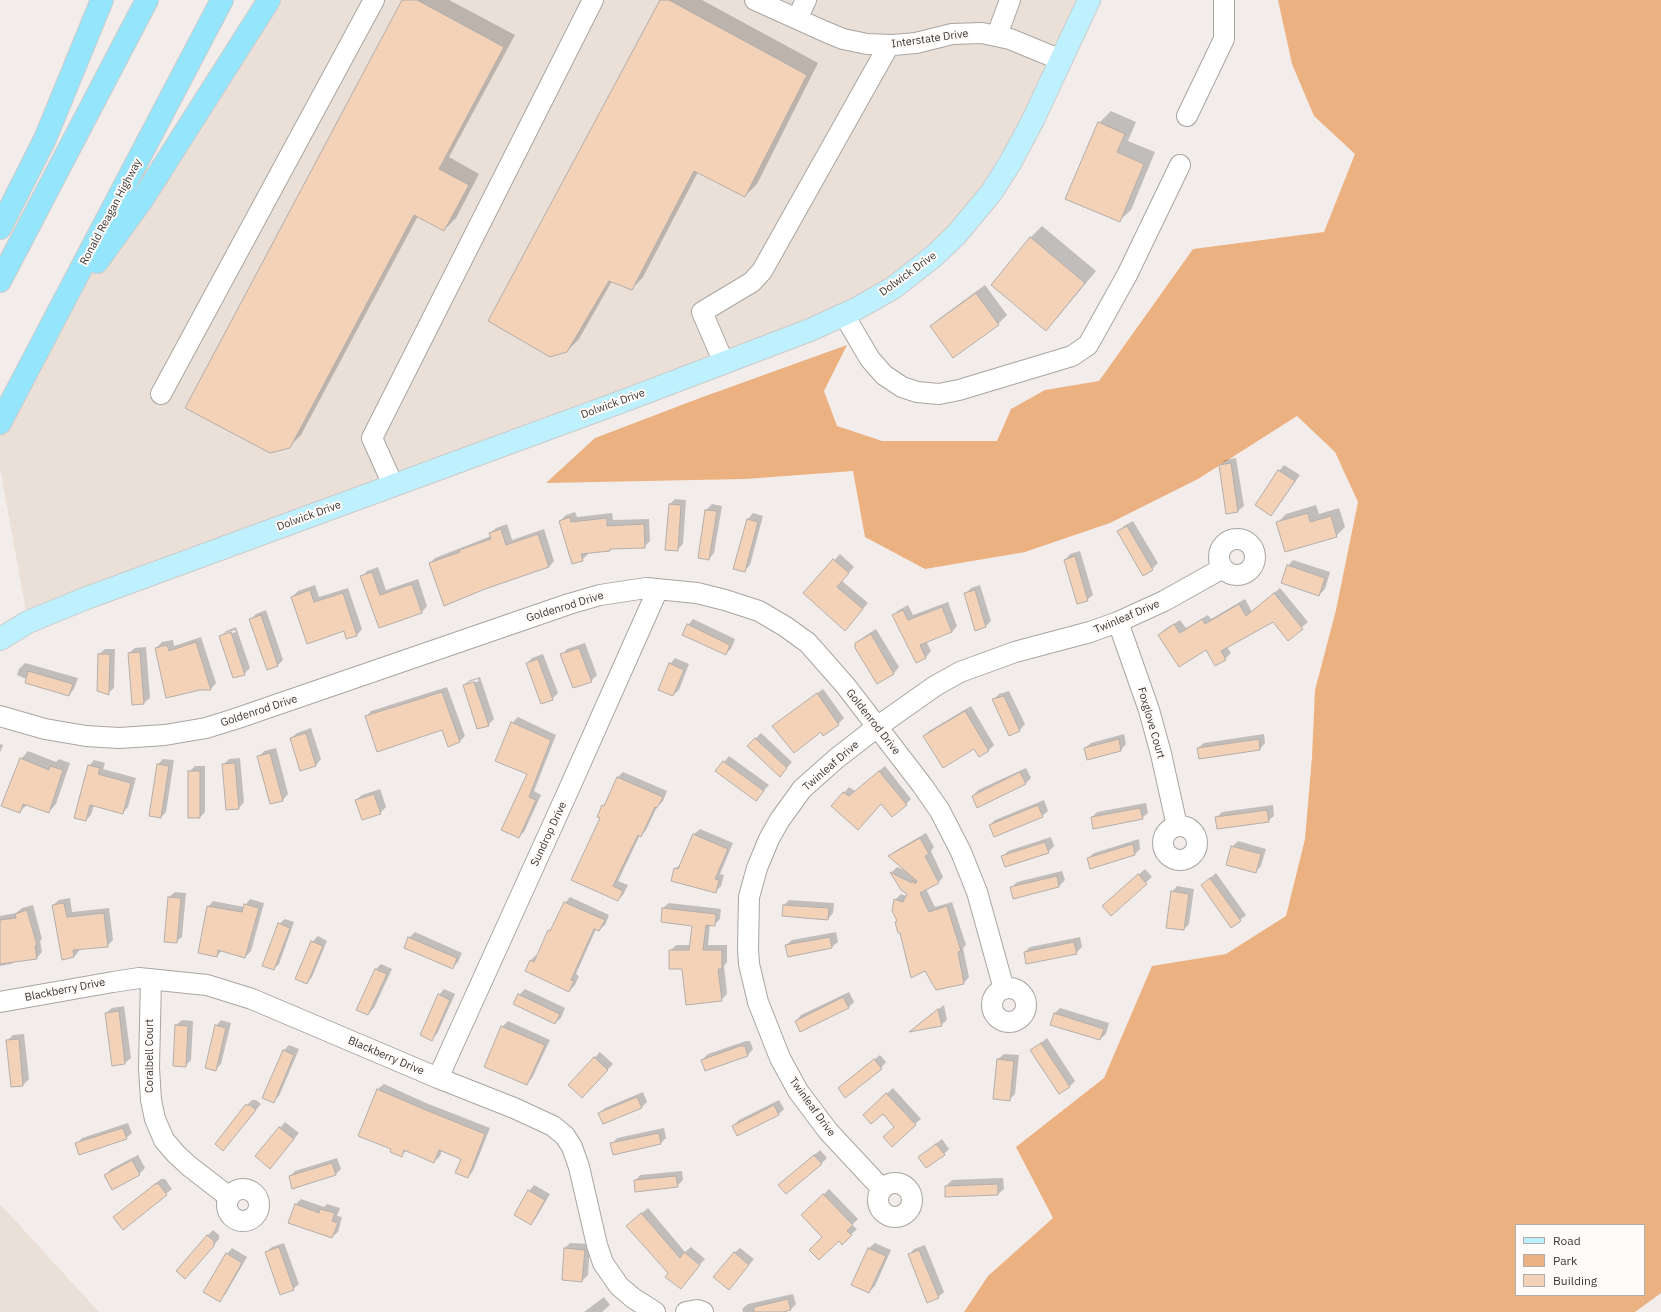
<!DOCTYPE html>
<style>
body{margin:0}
#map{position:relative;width:1661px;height:1312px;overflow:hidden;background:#f2edea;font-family:"IBM Plex Sans",sans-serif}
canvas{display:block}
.legend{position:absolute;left:1515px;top:1224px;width:130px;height:72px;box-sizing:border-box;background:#fefbf8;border:1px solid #b0adab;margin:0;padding:5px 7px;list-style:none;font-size:12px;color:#3a3837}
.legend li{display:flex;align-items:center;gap:8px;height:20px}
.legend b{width:20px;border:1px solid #b0adab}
</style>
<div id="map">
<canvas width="1661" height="1312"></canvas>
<ul class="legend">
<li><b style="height:5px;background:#bff0fd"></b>Road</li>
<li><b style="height:11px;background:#ecb181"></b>Park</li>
<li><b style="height:11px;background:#f3d2b8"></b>Building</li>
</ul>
</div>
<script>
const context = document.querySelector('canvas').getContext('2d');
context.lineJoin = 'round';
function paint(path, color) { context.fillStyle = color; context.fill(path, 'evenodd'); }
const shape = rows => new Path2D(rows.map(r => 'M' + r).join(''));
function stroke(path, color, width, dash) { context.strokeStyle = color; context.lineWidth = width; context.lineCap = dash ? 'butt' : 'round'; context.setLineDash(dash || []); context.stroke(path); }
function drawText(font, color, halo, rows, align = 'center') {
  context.font = font + ' "IBM Plex Sans",sans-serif'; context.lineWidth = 4; context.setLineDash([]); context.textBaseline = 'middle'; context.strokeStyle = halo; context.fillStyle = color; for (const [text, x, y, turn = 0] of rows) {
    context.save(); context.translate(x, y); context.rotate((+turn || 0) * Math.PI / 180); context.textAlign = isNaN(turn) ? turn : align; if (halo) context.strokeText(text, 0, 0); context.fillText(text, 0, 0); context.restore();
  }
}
const built = shape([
 [269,0,1089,0,1010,163,893,288,28,622,0,468,0,423,48,332],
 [0,1204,99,1312,0,1312]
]);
const green = shape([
 [1278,0,1661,0,1661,1293,1635,1312,964,1312,988,1276,1053,1218,1016,1147,1104,1078,1152,966,1226,954,1286,916,1305,839,1312,757,1315,690,1336,610,1358,502,1335,452,1297,416,1198,479,1110,523,1025,552,925,569,865,537,853,471,745,479,546,483,595,438,700,398,847,345,824,391,837,426,882,441,997,441,1011,409,1045,390,1099,381,1193,249,1324,232,1355,154,1314,116,1292,64],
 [1516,1225,1644,1225,1644,1295,1516,1295]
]);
const shadow = shape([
 [404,0,449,0,515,35,449,157,479,174,456,218,444,230,418,216,301,435,289,447],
 [661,0,702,0,818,63,757,184,745,196,698,172,643,277,632,289,612,281,579,339,567,351],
 [1111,111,1136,122,1128,141,1155,152,1131,210,1119,221,1099,123],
 [1042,226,1096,271,1057,318,1046,329,992,285,1031,237],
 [985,285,1007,315,998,324,953,357,931,326,940,318],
 [1236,458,1244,506,1238,511,1227,513,1220,466,1225,460],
 [1284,465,1300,475,1276,509,1271,515,1279,471],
 [675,499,686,500,683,544,677,550,670,504],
 [712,504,722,506,714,553,709,559,699,557,706,510],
 [1316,505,1319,514,1339,508,1345,527,1336,536,1277,523,1286,514],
 [575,512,577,517,612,513,613,520,649,519,650,541,644,547,611,548,610,550,587,552,588,554,582,560,560,521,566,515],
 [753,513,763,516,750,565,744,571,734,568,748,519],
 [1133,521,1158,563,1152,569,1118,532,1124,526],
 [507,524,512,540,544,529,554,561,549,567,485,588,430,563,435,558,491,536,490,533,496,528],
 [1080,551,1093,595,1087,600,1065,560,1070,554],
 [840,554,854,567,842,581,868,603,850,624,805,593],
 [1293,560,1330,572,1325,589,1319,595,1288,566],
 [378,567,386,590,418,579,427,606,422,612,379,626,362,577,367,571],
 [315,585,319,597,348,588,362,629,357,635,347,638,344,630,292,597,298,591],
 [980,585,991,621,986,626,965,594,971,588],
 [1280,588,1308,622,1288,639,1273,620,1227,647,1231,653,1225,659,1206,648,1159,635,1165,629,1180,620,1186,628,1208,615,1211,619,1245,599,1252,612],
 [948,602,957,626,952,632,926,641,931,651,926,657,916,662,893,615,899,610,908,605,913,615],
 [266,610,283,660,278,665,268,669,251,619,256,614],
 [693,619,735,639,731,649,725,654,688,625],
 [236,627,250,668,244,674,220,637,226,631],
 [235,630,236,632,225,635,225,633],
 [876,629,899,667,894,673,878,683,856,644,862,638],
 [201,637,216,683,211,689,156,648,162,642,173,640,174,646],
 [585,643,597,675,591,681,562,655,567,649],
 [146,647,150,698,144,703,133,704,129,653,135,648],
 [105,649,115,649,114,688,108,693,99,654],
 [543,654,558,693,552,699,527,663,532,658],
 [675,658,689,664,679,690,673,695,670,664],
 [25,663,78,678,74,689,69,695,52,690,17,675,19,669],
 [480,677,494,719,488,725,464,685,470,680],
 [478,679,479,681,469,684,469,682],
 [447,687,465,736,459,742,442,729,366,717,371,711],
 [823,689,844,718,838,724,824,734,821,731,774,726],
 [1009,691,1025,724,1020,730,1010,734,993,700,999,694],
 [971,706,994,745,989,750,980,756,974,747,924,736,929,731],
 [518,717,556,735,534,791,541,795,524,832,518,837,528,773,512,723],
 [311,728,321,759,316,765,301,770,291,738,297,733],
 [761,733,792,762,785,770,748,746],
 [1124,734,1126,744,1121,750,1088,758,1085,748,1091,743],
 [1264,734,1265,743,1260,749,1198,748,1204,743],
 [0,744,3,745,0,753],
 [276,748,288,794,283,800,259,757,264,751],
 [28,751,56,762,59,759,70,763,56,804,49,812,27,805,19,812,21,759],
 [729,756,769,785,756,800,717,771],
 [240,758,244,802,239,808,223,765,229,759],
 [163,759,174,760,166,812,161,817,157,765],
 [94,760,105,763,103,769,136,778,128,807,122,813,94,805,91,815,86,820,89,766],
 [195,766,205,766,205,812,200,817,189,772],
 [885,766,911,799,906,804,881,802,832,806,849,787,855,791],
 [1026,768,1031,778,1025,784,973,796,978,790],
 [623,772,667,791,663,801,657,807,646,830,641,836,640,835,618,881,628,885,623,895,618,900,572,879,601,818,598,817,603,806,608,801,618,777],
 [380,789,386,807,380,813,356,800,362,795],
 [1044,800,1048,811,1042,816,990,825,995,820],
 [1146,803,1148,813,1142,818,1092,817,1097,812],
 [1273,805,1274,816,1268,821,1216,818,1222,812],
 [700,829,733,843,720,874,724,875,721,886,715,892,675,869,682,863,694,834],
 [926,833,934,847,931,851,943,877,938,883,926,889,935,907,952,902,966,945,963,948,969,977,964,983,936,988,896,922,898,920,895,900,901,894,907,896,908,893,901,890,892,872,897,867,908,872,889,856,895,851],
 [1051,837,1054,846,1048,852,1003,856,1008,851],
 [1139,839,1140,849,1135,854,1088,858,1094,853],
 [1238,841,1266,849,1261,866,1256,872,1232,847],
 [1145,869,1152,877,1111,914,1109,901],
 [1062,871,1065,880,1059,886,1014,897,1011,888,1017,882],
 [1216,873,1246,915,1240,920,1202,885],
 [1177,886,1194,889,1189,924,1184,929,1172,892],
 [175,892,186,893,182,937,176,942,169,897],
 [570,897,609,915,605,925,599,930,596,929,576,974,579,976,575,985,569,991,530,961,536,955,538,956,549,931,554,925,565,903],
 [70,898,72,912,109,908,113,940,107,946,79,949,79,951,74,957,53,905,59,900],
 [250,899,264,903,251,951,245,957,222,950,217,956,208,907,213,901,244,907],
 [789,900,834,903,833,913,828,919,784,905],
 [669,903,721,909,720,919,714,925,710,924,708,945,727,945,727,962,724,966,727,994,721,1000,683,968,670,951,676,945,691,945,693,925,663,908],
 [33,905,42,939,40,941,42,952,37,958,14,961,11,964,0,966,0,916,16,913,22,908],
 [285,919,294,922,279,964,273,969,279,924],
 [415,932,462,953,458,962,452,968,409,938],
 [836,932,838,942,832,947,788,955,786,945,792,940],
 [318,936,327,941,312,977,307,983,312,942],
 [1080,937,1082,947,1076,953,1025,952,1030,947],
 [381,964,392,969,374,1008,368,1014,376,969],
 [444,989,455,994,437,1034,432,1039,439,995],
 [525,989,565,1008,561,1018,555,1023,519,995],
 [849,992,854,1002,848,1008,796,1021,801,1015],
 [944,1005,947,1020,941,1025,916,1026],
 [124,1006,131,1058,125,1063,113,1065,106,1013,112,1008],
 [1060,1008,1109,1023,1106,1034,1100,1039,1054,1014],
 [182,1020,193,1021,191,1060,185,1066,174,1065,176,1025],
 [221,1020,231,1023,221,1064,216,1069,216,1026],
 [508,1021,550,1040,532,1078,527,1084,502,1027],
 [24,1034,29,1079,23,1085,12,1086,7,1041,13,1035],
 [1047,1038,1075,1081,1069,1087,1032,1050],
 [746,1041,750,1041,753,1049,748,1055,706,1070,702,1060,708,1054],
 [289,1045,299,1049,279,1096,273,1101,283,1051],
 [600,1052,613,1064,582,1097,569,1085],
 [1004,1054,1019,1055,1015,1094,1009,1100,998,1059],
 [880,1055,886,1062,881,1068,844,1083],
 [384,1084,426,1103,490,1128,473,1171,468,1177,462,1158,442,1150,440,1156,434,1162,407,1150,401,1156,393,1148,360,1135,378,1089],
 [893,1088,921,1119,915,1124,895,1127,883,1113,870,1109],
 [643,1092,647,1102,641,1108,599,1113,605,1108],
 [252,1100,256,1100,261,1104,223,1150,246,1106],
 [779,1100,784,1109,778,1115,733,1126,739,1120],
 [285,1122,299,1133,275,1162,256,1156],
 [128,1123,132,1133,126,1138,77,1143,82,1138],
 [664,1128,666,1138,661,1143,614,1153,612,1144,617,1138],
 [942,1139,949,1149,944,1154,919,1157],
 [820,1150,827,1158,821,1164,785,1180],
 [138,1155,145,1168,139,1174,112,1188,105,1175,111,1169],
 [337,1158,341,1169,335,1175,290,1176,295,1171],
 [682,1171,683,1180,677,1186,635,1181,640,1175],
 [1003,1178,1004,1189,998,1194,946,1196,946,1186,952,1180],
 [161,1179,165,1179,172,1189,123,1228,114,1217],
 [534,1185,550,1194,536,1218,531,1223,529,1191],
 [829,1189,858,1219,852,1225,857,1229,842,1243,839,1239,823,1237,803,1215],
 [301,1199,324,1207,327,1204,340,1208,337,1216,342,1217,338,1232,332,1237,295,1205],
 [648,1208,685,1252,691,1247,705,1259,687,1279,633,1220],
 [213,1230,219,1235,219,1239,191,1272,207,1236],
 [284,1243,299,1284,293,1289,266,1252,272,1247],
 [570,1243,590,1244,588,1275,582,1281,565,1248],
 [875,1243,891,1250,875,1286,869,1292,853,1285,869,1248],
 [925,1245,944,1292,938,1297,909,1255,914,1249],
 [232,1248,247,1257,225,1295,219,1300,227,1254],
 [740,1248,754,1259,734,1283,734,1253],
 [793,1294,796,1304,790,1310,779,1312,743,1312,742,1309,748,1304],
 [604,1297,610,1305,602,1312,584,1312]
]);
const building = shape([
 [402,0,417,0,504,47,439,169,469,185,444,231,414,215,290,448,270,453,185,408,402,0],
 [660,0,669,0,807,75,745,197,694,171,632,290,609,281,567,352,550,357,488,321,660,0],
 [1098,122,1125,134,1117,152,1144,164,1120,222,1065,199,1098,122],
 [1030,237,1085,283,1046,331,991,285,1030,237],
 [976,293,999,325,953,358,930,326,976,293],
 [1231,463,1238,512,1226,514,1219,465,1231,463],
 [1278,470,1295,481,1271,516,1255,505,1278,470],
 [669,504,681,505,678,551,665,550,669,504],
 [705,510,717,511,709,560,698,558,705,510],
 [1308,513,1310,522,1331,516,1337,537,1285,552,1276,522,1308,513],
 [570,517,571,522,607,518,607,526,644,524,645,548,610,549,610,551,581,554,583,561,572,564,559,521,570,517],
 [747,519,758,522,745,572,733,569,747,519],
 [1127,526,1153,570,1143,576,1117,531,1127,526],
 [501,529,506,545,538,534,549,567,485,589,444,606,429,563,460,552,459,550,491,539,489,533,501,529],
 [1075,556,1088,601,1077,604,1064,560,1075,556],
 [833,559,849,573,837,587,863,609,845,631,803,593,833,559],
 [1287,565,1325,578,1319,596,1281,583,1287,565],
 [372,572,380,595,412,584,422,613,379,628,360,576,372,572],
 [310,590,314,602,343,593,357,636,346,639,344,631,307,644,291,597,310,590],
 [975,590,986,627,975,631,964,593,975,590],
 [1274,593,1303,629,1288,641,1273,622,1221,651,1226,660,1215,666,1206,650,1179,667,1158,635,1174,624,1180,633,1202,619,1205,624,1239,604,1246,616,1274,593],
 [942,607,952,632,920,645,926,658,916,663,892,615,903,610,908,620,942,607],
 [261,615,278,666,267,670,249,619,261,615],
 [687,624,730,645,726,655,682,635,687,624],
 [231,632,245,675,233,678,219,636,231,632],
 [871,634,894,674,877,684,855,648,855,643,871,634],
 [196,642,211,690,200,690,166,698,155,648,167,645,169,651,196,642],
 [579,648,592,682,573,688,560,654,579,648],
 [140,652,144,704,132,705,128,653,140,652],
 [98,654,110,654,109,695,97,691,98,654],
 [538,659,553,700,541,704,526,663,538,659],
 [669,663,684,670,673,696,658,690,669,663],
 [28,671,73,684,69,696,25,683,28,671],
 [474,682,489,726,477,729,463,685,474,682],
 [442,692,460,742,448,747,442,730,377,752,365,716,442,692],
 [817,693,839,725,823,736,821,732,794,753,772,726,817,693],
 [1004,696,1020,731,1009,736,992,699,1004,696],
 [965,711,989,751,979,757,974,749,943,768,923,736,965,711],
 [511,722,551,740,529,797,536,800,519,838,501,830,527,774,495,761,511,722],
 [306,733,316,766,300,771,290,738,306,733],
 [755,738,787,768,780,777,747,746,755,738],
 [1119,739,1121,751,1087,760,1084,748,1119,739],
 [1259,739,1260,750,1199,759,1197,748,1259,739],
 [270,753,283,801,270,804,257,756,270,753],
 [20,758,49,770,50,766,63,770,49,813,23,804,20,813,1,806,20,758],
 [723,761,764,791,756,801,715,771,723,761],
 [235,763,239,809,226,810,222,764,235,763],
 [157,764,169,766,161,818,149,816,157,764],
 [88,765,100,768,98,774,131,783,123,814,90,805,86,821,74,818,88,765],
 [188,771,200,771,200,818,188,818,188,771],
 [879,771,907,805,892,817,881,804,858,830,831,806,843,792,849,796,879,771],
 [1020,772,1026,784,977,808,972,796,1020,772],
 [617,777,663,797,657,808,655,807,641,837,638,835,613,886,623,891,618,901,571,880,600,818,597,817,602,805,604,806,617,777],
 [374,794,381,814,362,820,355,800,374,794],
 [1038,805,1043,817,994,837,989,825,1038,805],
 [1140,808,1143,819,1093,829,1091,817,1140,808],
 [1267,810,1269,822,1217,829,1215,817,1267,810],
 [693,834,728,849,715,879,719,880,716,893,671,881,674,868,678,869,693,834],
 [920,838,929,854,925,856,939,883,920,893,929,912,947,906,961,951,958,952,964,984,936,990,925,971,911,978,900,933,898,933,895,922,897,921,892,911,894,899,903,902,907,894,901,890,890,872,912,883,913,880,915,884,917,881,888,856,920,838],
 [1045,842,1049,853,1005,867,1001,856,1045,842],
 [1133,844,1135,855,1090,869,1087,858,1133,844],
 [1231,846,1261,854,1256,873,1226,865,1231,846],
 [1138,874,1147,884,1111,916,1102,906,1138,874],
 [1057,876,1059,887,1013,899,1010,887,1057,876],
 [1210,878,1241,921,1231,928,1201,885,1210,878],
 [1171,891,1189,894,1184,930,1166,928,1171,891],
 [168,897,181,898,177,943,164,942,168,897],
 [564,902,605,920,599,931,594,929,571,980,574,981,569,992,525,971,530,960,534,962,548,930,550,931,564,902],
 [64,903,67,917,104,913,108,947,73,950,74,957,62,960,52,905,64,903],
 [244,904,259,908,245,958,218,950,217,957,198,953,207,906,242,912,244,904],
 [783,905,829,908,828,920,782,916,783,905],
 [662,908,716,914,715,926,706,925,703,950,722,950,722,969,718,969,722,1001,686,1005,682,969,669,969,669,950,689,950,692,926,661,922,662,908],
 [27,910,37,945,35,946,37,959,0,964,0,920,16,918,15,914,27,910],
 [278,923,290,928,274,970,262,966,278,923],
 [408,937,457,958,453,969,404,948,408,937],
 [830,937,832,948,788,957,785,945,830,937],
 [311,941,323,946,307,984,295,979,311,941],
 [1074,942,1077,954,1026,964,1024,952,1074,942],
 [375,969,387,974,368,1015,356,1010,375,969],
 [438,994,450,1000,432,1041,420,1035,438,994],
 [518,994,560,1014,555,1024,513,1004,518,994],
 [843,997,849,1008,800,1032,795,1021,843,997],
 [938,1009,942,1026,909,1032,938,1009],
 [119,1011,125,1064,112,1066,105,1013,119,1011],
 [1054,1013,1104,1029,1100,1040,1050,1025,1054,1013],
 [175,1025,188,1026,186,1067,173,1066,175,1025],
 [215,1025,226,1028,216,1071,205,1068,215,1025],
 [501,1026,545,1045,527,1085,484,1067,501,1026],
 [19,1039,23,1086,11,1087,6,1040,19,1039],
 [1041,1043,1070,1087,1059,1094,1030,1050,1041,1043],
 [740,1046,745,1046,748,1056,705,1071,701,1060,740,1046],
 [283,1050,294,1055,274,1103,262,1098,283,1050],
 [594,1057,608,1070,582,1098,568,1085,594,1057],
 [874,1059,882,1069,845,1098,838,1088,874,1059],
 [997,1059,1014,1061,1010,1101,993,1099,997,1059],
 [377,1089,421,1108,485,1134,468,1178,455,1173,461,1159,439,1150,434,1163,404,1150,402,1157,390,1152,391,1149,358,1136,377,1089],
 [886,1093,916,1125,892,1147,883,1137,894,1127,883,1114,871,1124,863,1115,886,1093],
 [637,1097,642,1108,603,1124,598,1113,637,1097],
 [245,1105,250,1105,256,1110,223,1151,215,1144,245,1105],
 [774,1105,779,1115,737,1136,732,1126,774,1105],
 [279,1127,294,1139,270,1169,255,1156,279,1127],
 [123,1128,127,1139,79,1155,75,1143,123,1128],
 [659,1133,661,1144,613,1155,610,1143,659,1133],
 [936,1144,945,1155,926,1168,918,1157,936,1144],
 [814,1155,822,1164,786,1194,778,1185,814,1155],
 [132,1160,140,1175,112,1190,104,1175,132,1160],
 [332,1163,336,1175,292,1189,289,1176,332,1163],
 [676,1176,678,1187,635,1192,634,1180,676,1176],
 [155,1184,159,1184,167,1195,123,1230,113,1217,155,1184],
 [998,1184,998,1195,945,1197,945,1186,998,1184],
 [528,1190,545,1200,531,1225,514,1215,528,1190],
 [823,1194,853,1225,847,1231,852,1235,842,1245,839,1241,819,1260,809,1250,822,1237,801,1215,823,1194],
 [295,1204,319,1213,320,1209,335,1213,332,1221,338,1223,332,1238,288,1223,295,1204],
 [641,1213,680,1258,684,1252,700,1265,681,1289,665,1277,668,1273,626,1226,641,1213],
 [207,1235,214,1241,214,1246,185,1279,176,1271,207,1235],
 [279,1247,294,1290,280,1295,265,1252,279,1247],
 [564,1248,585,1250,582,1282,562,1280,564,1248],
 [868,1248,886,1256,869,1293,851,1285,868,1248],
 [919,1250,939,1298,927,1303,908,1254,919,1250],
 [734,1252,749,1265,729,1290,713,1277,734,1252],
 [226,1253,242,1263,220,1302,203,1292,226,1253],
 [788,1299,791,1310,783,1312,754,1312,754,1307,788,1299]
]);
const minor = shape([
 [755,0,826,32,843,39,867,44,893,45,916,43,952,34,982,33,1010,39,1061,60],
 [797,19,806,0],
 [997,35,1010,0],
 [1187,116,1224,39,1224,0],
 [844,315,870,359,884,375,902,387,917,392,939,394,959,390,1072,356,1088,345,1127,275,1180,165],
 [724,363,702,312,752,282,762,271,889,45],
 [161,394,374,0],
 [393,485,372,438,593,0],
 '1219 557a18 18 0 1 1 36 0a18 18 0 1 1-36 0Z',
 [1118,622,1149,710,1161,754,1177,826],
 [0,716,45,729,86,736,119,738,165,735,206,728,235,719,569,604,600,595,646,588,697,593,725,600,759,611,786,627,808,643,845,685,922,785,940,811,961,852,977,892,1004,989],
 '1163 843a17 17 0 1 1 34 0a17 17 0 1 1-34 0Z',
 [151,979,149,1068,151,1100,155,1119,164,1140,176,1154,189,1166,229,1197],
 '992 1005a17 17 0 1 1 34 0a17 17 0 1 1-34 0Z',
 [0,1002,113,982,139,978,207,985,252,999,438,1078,514,1108,553,1126,565,1136,572,1147,579,1167,597,1245,603,1263,619,1286,633,1298,655,1312],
 [438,1078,569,789,658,589],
 '878 1200a17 17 0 1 1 34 0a17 17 0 1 1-34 0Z',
 '227 1205a16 16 0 1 1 32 0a16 16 0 1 1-32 0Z',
 [882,1189,828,1131,798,1091,780,1058,758,1002,749,964,748,948,749,897,757,868,769,839,779,821,802,789,837,758,877,727,935,686,960,672,1015,652,1090,632,1118,622,1164,601,1223,568],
 [686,1312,697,1310,703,1312]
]);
const major = shape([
 [0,639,28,622,84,599,626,400,810,330,856,309,893,288,934,256,956,235,991,193,1010,163,1033,120,1089,0]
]);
const highway = shape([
 [0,228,45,139,102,0],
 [97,262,142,200,269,0],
 [0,281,147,0],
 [0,423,222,0]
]);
const streetNames = [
 ["Interstate Drive",930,39,-8],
 ["Ronald Reagan Highway",111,212,-62],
 ["Dolwick Drive",908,274,-36],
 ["Dolwick Drive",613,404,-20],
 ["Dolwick Drive",309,516,-20],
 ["Goldenrod Drive",565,607,-17],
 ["Twinleaf Drive",1127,617,-23],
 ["Goldenrod Drive",259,711,-18],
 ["Goldenrod Drive",873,722,52],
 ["Foxglove Court",1151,723,74],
 ["Twinleaf Drive",831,766,-41],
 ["Sundrop Drive",549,834,-65],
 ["Blackberry Drive",65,990,-11],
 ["Coralbell Court",150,1056,-90],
 ["Blackberry Drive",386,1056,23],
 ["Twinleaf Drive",812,1107,54]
];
paint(built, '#eae0d8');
paint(green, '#ecb181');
paint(shadow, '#0003');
paint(building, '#f3d2b8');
stroke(building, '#b3aeab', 1);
stroke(minor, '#a9a5a1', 22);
stroke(major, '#cccbcb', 24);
stroke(highway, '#cccbcb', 24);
stroke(minor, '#fff', 20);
stroke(major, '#bff0fd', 22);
stroke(highway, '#95e6fc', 22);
drawText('11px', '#3a3837', '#fefbf8', streetNames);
</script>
